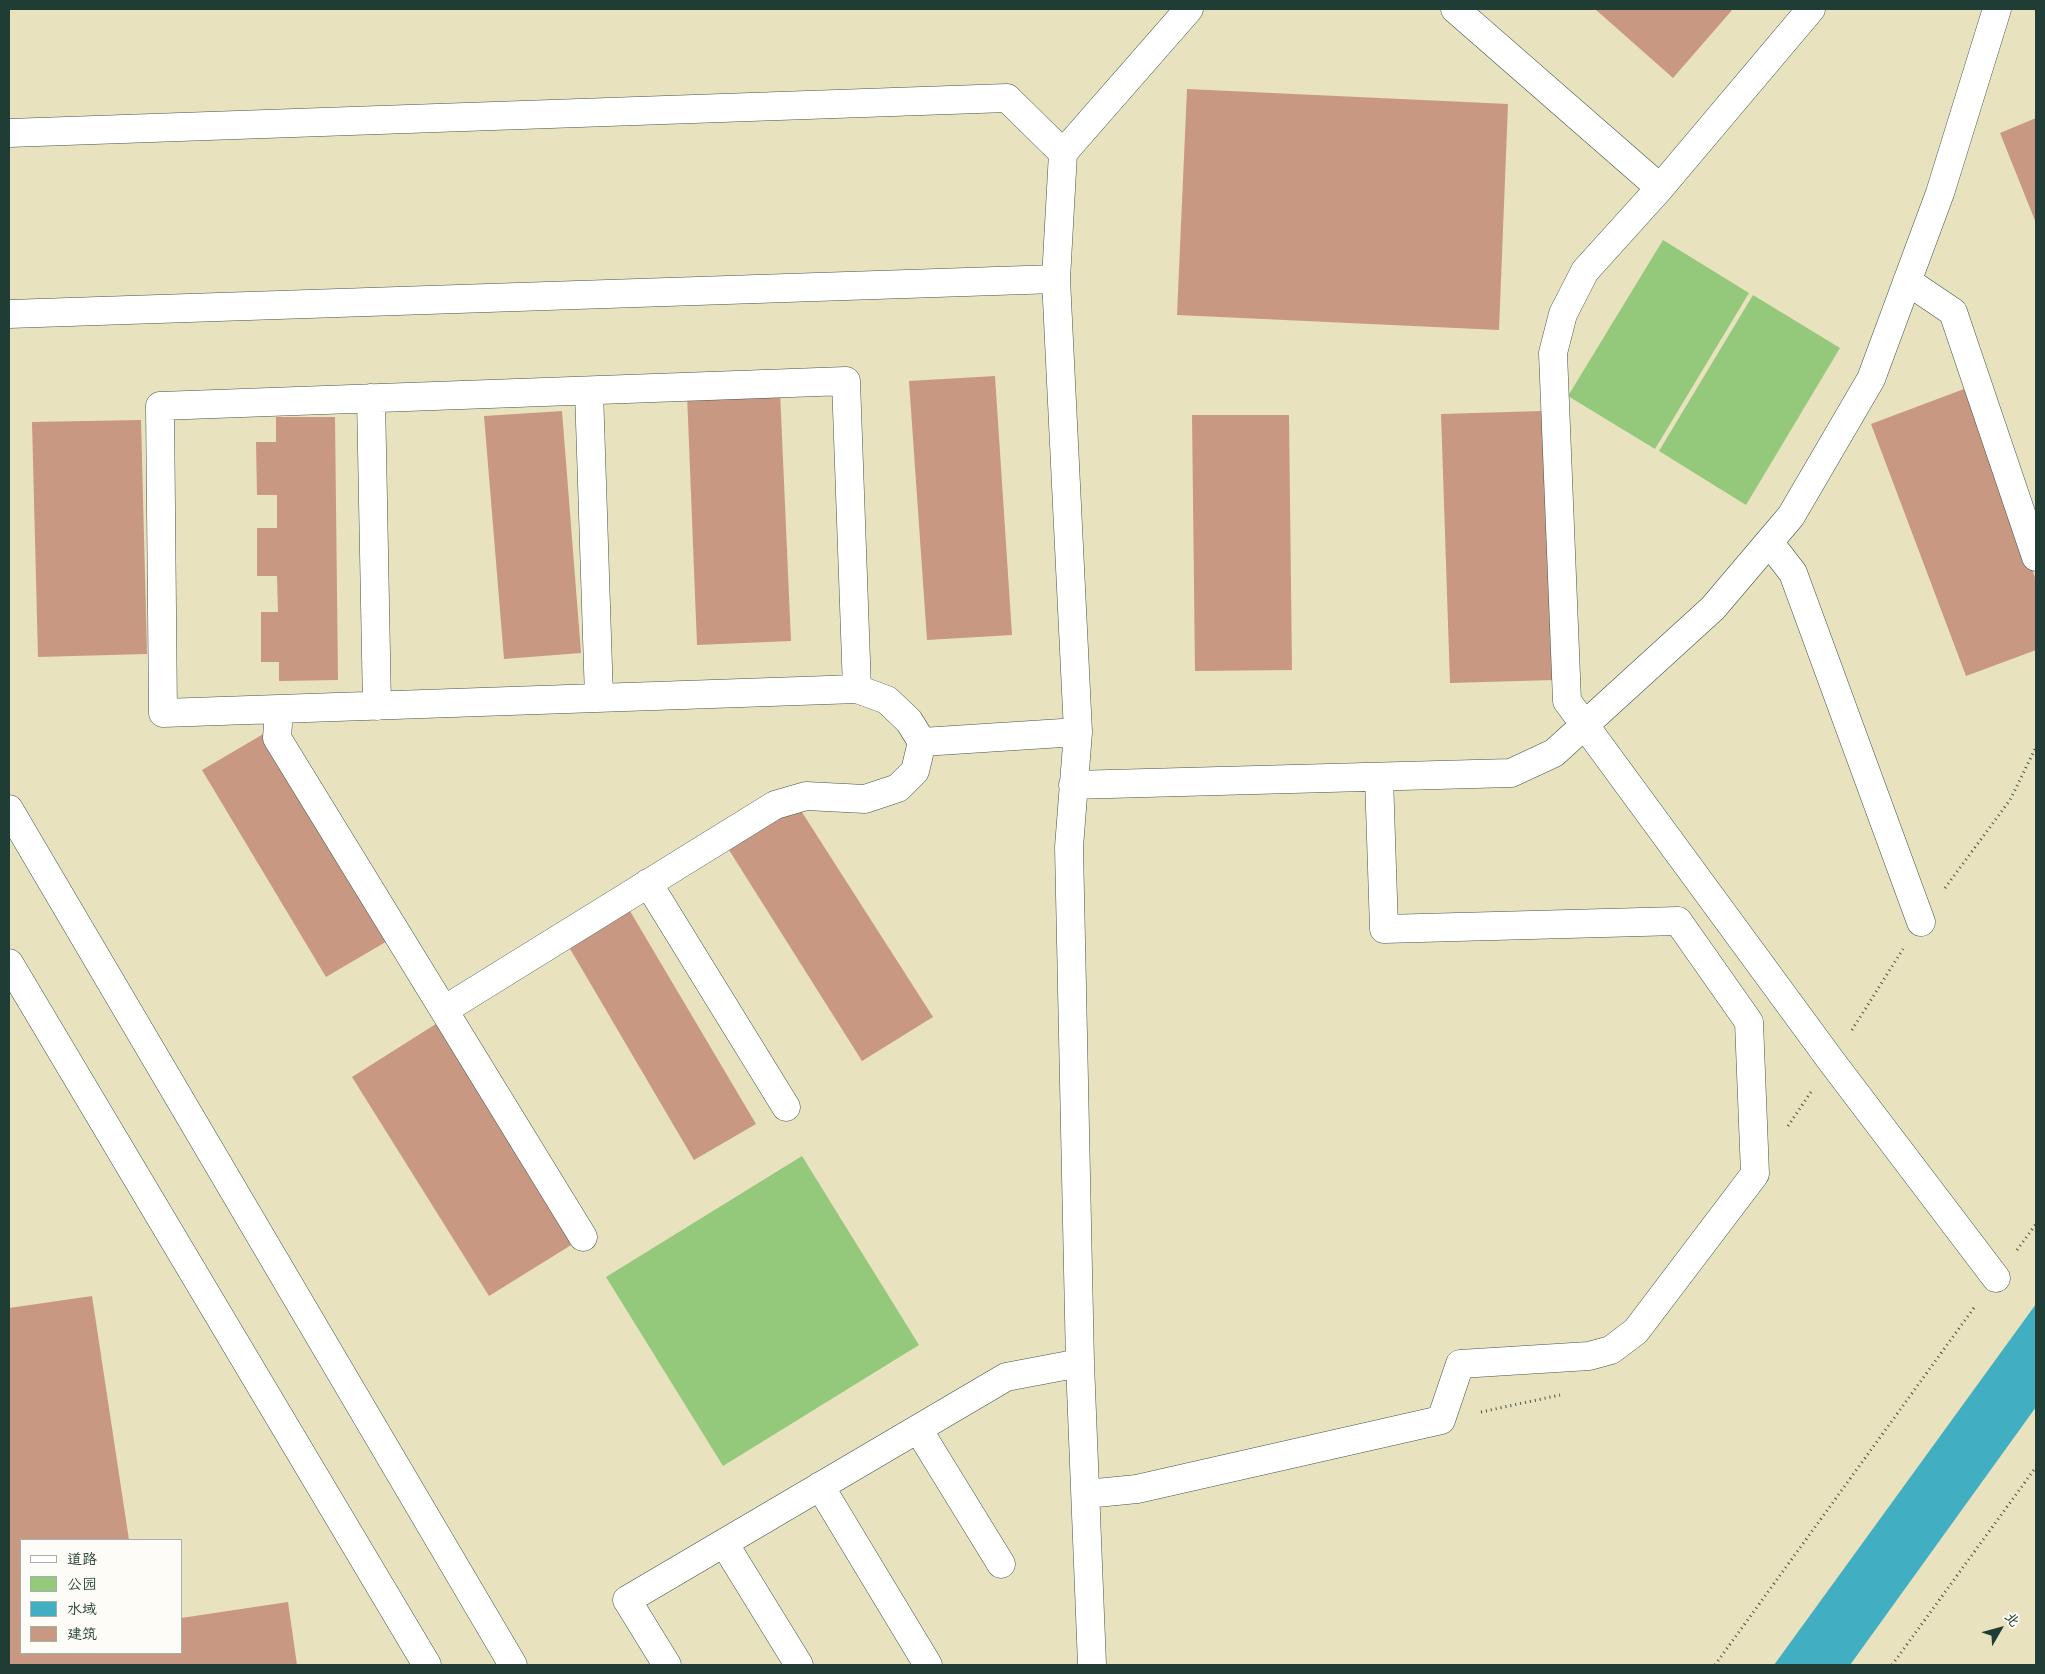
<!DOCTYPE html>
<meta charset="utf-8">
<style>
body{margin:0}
#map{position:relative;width:2045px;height:1674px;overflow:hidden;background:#e9e2bf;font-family:Pangolin,"LXGW WenKai TC",sans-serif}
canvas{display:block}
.frame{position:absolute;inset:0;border:10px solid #1f3d34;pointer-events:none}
.legend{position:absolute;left:20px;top:1539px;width:162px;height:115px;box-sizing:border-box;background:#fdfcf7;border:1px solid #a4b0a9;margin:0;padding:6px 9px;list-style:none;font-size:15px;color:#1f3d34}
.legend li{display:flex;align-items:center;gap:10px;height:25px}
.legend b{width:25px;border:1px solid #a4b0a9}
.north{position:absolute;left:1975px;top:1604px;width:50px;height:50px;-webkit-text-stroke:4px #fdfcf7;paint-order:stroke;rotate:52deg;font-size:14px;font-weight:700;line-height:20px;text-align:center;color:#1f3d34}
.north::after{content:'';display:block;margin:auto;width:18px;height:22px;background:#1f3d34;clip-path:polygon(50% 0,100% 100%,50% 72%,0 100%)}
</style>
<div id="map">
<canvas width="2045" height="1674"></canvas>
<div class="frame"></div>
<ul class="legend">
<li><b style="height:6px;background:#fff"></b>道路</li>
<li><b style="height:14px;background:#94c97b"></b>公园</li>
<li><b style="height:14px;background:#42aec1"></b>水域</li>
<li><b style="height:14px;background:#c99882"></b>建筑</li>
</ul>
<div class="north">北</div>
</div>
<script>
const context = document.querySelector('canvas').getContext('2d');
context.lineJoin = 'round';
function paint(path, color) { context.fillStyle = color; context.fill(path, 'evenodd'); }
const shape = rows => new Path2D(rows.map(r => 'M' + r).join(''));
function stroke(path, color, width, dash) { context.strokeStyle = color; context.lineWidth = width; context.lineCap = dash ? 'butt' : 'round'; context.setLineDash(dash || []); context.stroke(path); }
const green = shape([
 [1663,240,1749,293,1655,449,1568,396],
 [1753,295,1840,348,1746,505,1659,451],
 [802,1156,919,1345,723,1466,606,1277]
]);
const water = shape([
 [2036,1304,2036,1407,1850,1665,1774,1665]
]);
const building = shape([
 [1595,9,1733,9,1673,78],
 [1187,89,1508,104,1499,330,1177,315],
 [2036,118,2036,223,2000,133],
 [995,376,1012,635,927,640,909,381],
 [1964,389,2036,580,2036,650,1966,676,1871,424],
 [780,391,791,641,697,645,687,394],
 [562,411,581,653,504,659,484,416],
 [1542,411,1553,680,1450,683,1441,414],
 [1192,415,1289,415,1292,670,1195,671],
 [276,417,335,417,338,680,279,681,279,662,261,662,261,612,278,612,277,576,257,576,257,528,277,528,277,495,257,495,256,442,276,442],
 [141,420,147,654,38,657,32,422],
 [265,733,389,940,326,977,202,770],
 [798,806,933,1017,862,1061,729,850],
 [627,906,756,1124,694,1160,566,942],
 [439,1022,576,1242,489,1296,352,1077],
 [92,1296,129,1540,21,1540,21,1653,181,1653,181,1618,288,1602,297,1665,9,1665,9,1308]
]);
const path = shape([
 [1945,888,2010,800,2036,747],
 [1852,1030,1903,949],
 [1788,1126,1811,1092],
 [2017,1250,2036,1224],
 [1481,1412,1560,1395],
 [1715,1665,1976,1305],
 [1892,1665,2036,1467]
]);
const minor = shape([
 [1455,9,1660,188],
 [1811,9,1660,188,1585,271,1563,314,1553,353,1567,701,1832,1062,1996,1278],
 [9,133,1007,98,1063,153],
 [1907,281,1953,312,2036,557],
 [9,314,1056,279],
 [589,391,599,698],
 [371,398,377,706],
 [1769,542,1793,573,1921,922],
 [279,709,277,738,583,1237],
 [922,742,1078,732],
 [1073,785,1511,773,1554,753,1713,608,1791,516,1871,379,1940,193,1997,9],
 [9,809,513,1665],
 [648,883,786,1107],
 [9,963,427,1665],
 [444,1010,775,805,806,796,865,799,898,788,915,771,922,742,909,721,887,700,857,689,163,713,160,406,846,381,857,689],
 [918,1429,1001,1564],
 [820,1486,928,1665],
 [1086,1494,1137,1489,1441,1420,1460,1364,1589,1356,1611,1350,1636,1331,1755,1174,1749,1022,1678,921,1384,929,1379,777],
 [724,1543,799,1665],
 [667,1665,627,1600,1006,1377,1080,1363],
 [1092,1665,1080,1363,1069,847,1078,732,1056,279,1063,153,1189,9]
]);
paint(green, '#94c97b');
paint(water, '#42aec1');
paint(building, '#c99882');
stroke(minor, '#3d5649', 29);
stroke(path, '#3d5649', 3, [1, 4]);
stroke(minor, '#fff', 28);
</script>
